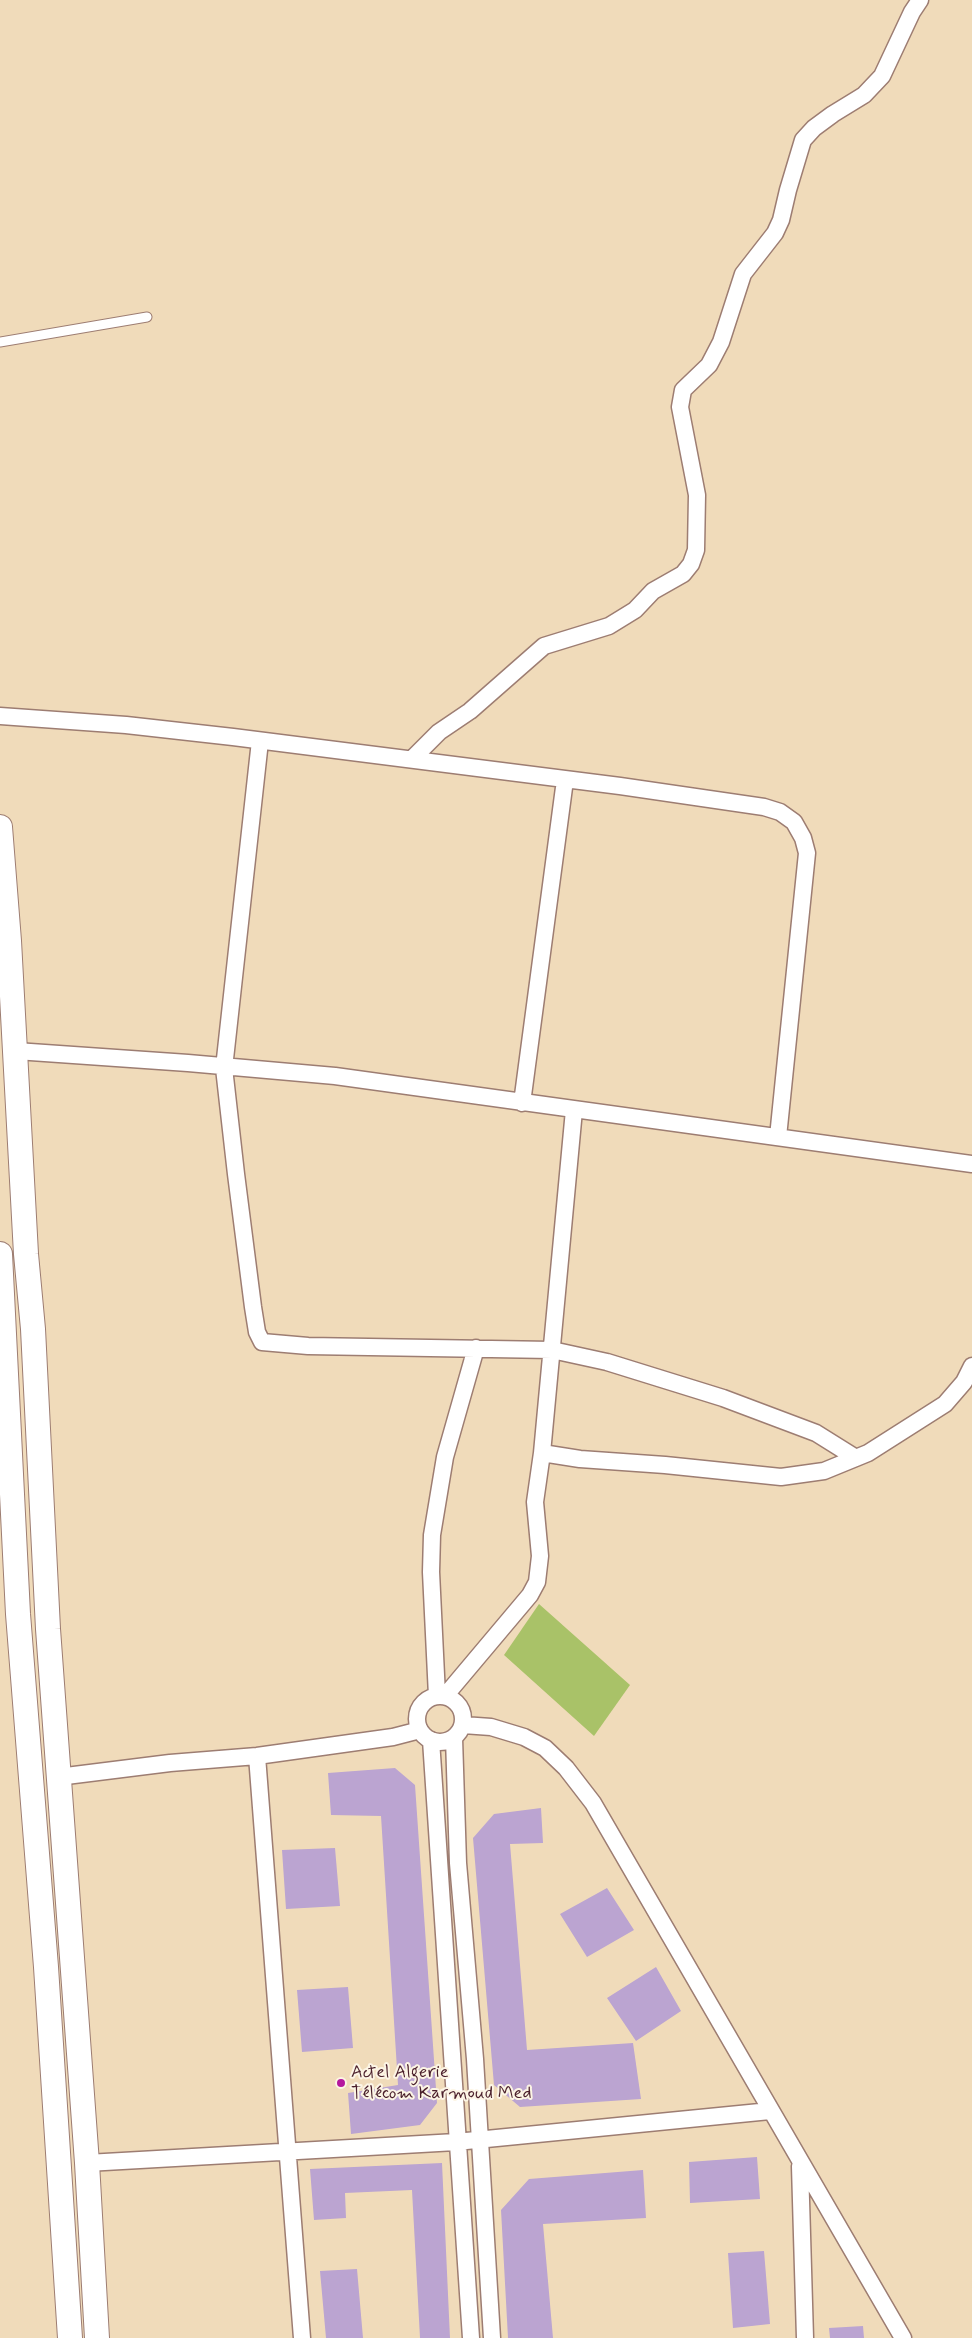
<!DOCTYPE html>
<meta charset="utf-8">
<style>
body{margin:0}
canvas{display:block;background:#f0dbba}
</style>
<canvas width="972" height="2338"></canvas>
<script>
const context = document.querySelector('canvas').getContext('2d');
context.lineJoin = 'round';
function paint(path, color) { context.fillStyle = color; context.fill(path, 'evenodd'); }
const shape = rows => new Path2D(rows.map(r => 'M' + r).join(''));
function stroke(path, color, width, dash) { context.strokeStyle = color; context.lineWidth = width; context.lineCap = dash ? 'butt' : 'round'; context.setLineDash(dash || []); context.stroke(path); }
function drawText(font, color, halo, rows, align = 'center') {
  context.font = font + ' Mynerve,sans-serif'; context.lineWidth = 4; context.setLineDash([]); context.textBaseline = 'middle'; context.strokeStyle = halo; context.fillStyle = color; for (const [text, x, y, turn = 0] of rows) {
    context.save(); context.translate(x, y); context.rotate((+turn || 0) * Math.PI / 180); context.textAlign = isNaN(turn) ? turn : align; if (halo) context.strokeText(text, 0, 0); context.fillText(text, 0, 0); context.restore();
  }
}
const green = shape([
 [539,1604,630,1685,594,1736,504,1655]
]);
const building = shape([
 [395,1768,415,1785,437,2103,420,2125,351,2134,348,2093,398,2085,381,1816,331,1815,328,1773],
 [541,1808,543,1843,510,1844,527,2050,633,2043,641,2099,520,2107,494,2085,473,1838,494,1814],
 [335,1848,340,1906,286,1909,282,1850],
 [607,1888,634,1930,587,1957,560,1914],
 [656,1967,681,2011,636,2041,607,1998],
 [348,1987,353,2048,302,2052,297,1990],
 [757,2157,760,2199,690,2203,689,2162],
 [442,2163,450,2338,420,2338,412,2190,345,2193,346,2218,314,2220,310,2169],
 [643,2170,646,2218,543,2224,553,2338,508,2338,501,2210,529,2179],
 [764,2251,770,2324,733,2328,728,2253],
 [357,2269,363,2338,326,2338,320,2271],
 [863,2326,864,2338,830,2338,829,2328]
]);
const service = shape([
 [0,342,147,317]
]);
const minor = shape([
 [0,716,126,725,233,737,620,786,764,807,780,812,794,822,803,838,807,853,778,1137],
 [260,741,224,1068,236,1174,253,1307,257,1332,262,1342,308,1346,552,1350,607,1362,723,1398,816,1433,856,1458],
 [412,759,439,732,470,711,544,646,609,626,635,610,653,591,683,574,691,564,696,550,697,495,680,407,683,390,709,365,721,342,743,274,775,233,781,220,788,190,803,140,814,128,833,114,864,95,882,76,912,12,920,0],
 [16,1051,188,1063,335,1076,972,1164],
 [522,1103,565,780],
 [542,1453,574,1110],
 [437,1696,431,1572,432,1535,445,1457,476,1348],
 [445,1696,530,1595,537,1582,540,1556,535,1502,542,1453,580,1459,665,1465,781,1477,824,1471,868,1453,945,1404,964,1382,972,1366],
 '417 1719a23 23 0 1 1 46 0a23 23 0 1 1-46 0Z',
 [463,1725,491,1727,524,1737,545,1748,566,1768,593,1803,903,2338],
 [454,1738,458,1863,475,2059,492,2338],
 [431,1740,471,2338],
 [257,1756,302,2338],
 [58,1777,170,1763,257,1756,393,1737,420,1730],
 [87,2163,456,2142,770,2111],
 [800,2166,805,2338]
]);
const secondary = shape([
 [0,827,9,941,26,1254,33,1329,48,1629,87,2163,97,2338],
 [0,1254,18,1614,46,1967,70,2338]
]);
const markers = [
 [341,2083,5,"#b5179e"]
];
const poiNames = [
 ["Actel Algerie",351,2073],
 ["Télécom Karmoud Med",351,2094]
];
paint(green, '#a9c268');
paint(building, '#bba4d1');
stroke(service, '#9d7d72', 11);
stroke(minor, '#9d7d72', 19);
stroke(secondary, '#9d7d72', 26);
stroke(service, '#fff', 9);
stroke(minor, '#fff', 16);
stroke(secondary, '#fff', 24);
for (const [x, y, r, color] of markers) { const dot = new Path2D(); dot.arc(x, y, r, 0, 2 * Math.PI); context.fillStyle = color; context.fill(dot); stroke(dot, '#fcf5e5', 2); }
drawText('18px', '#4a1f2b', '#fcf5e5', poiNames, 'left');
</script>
